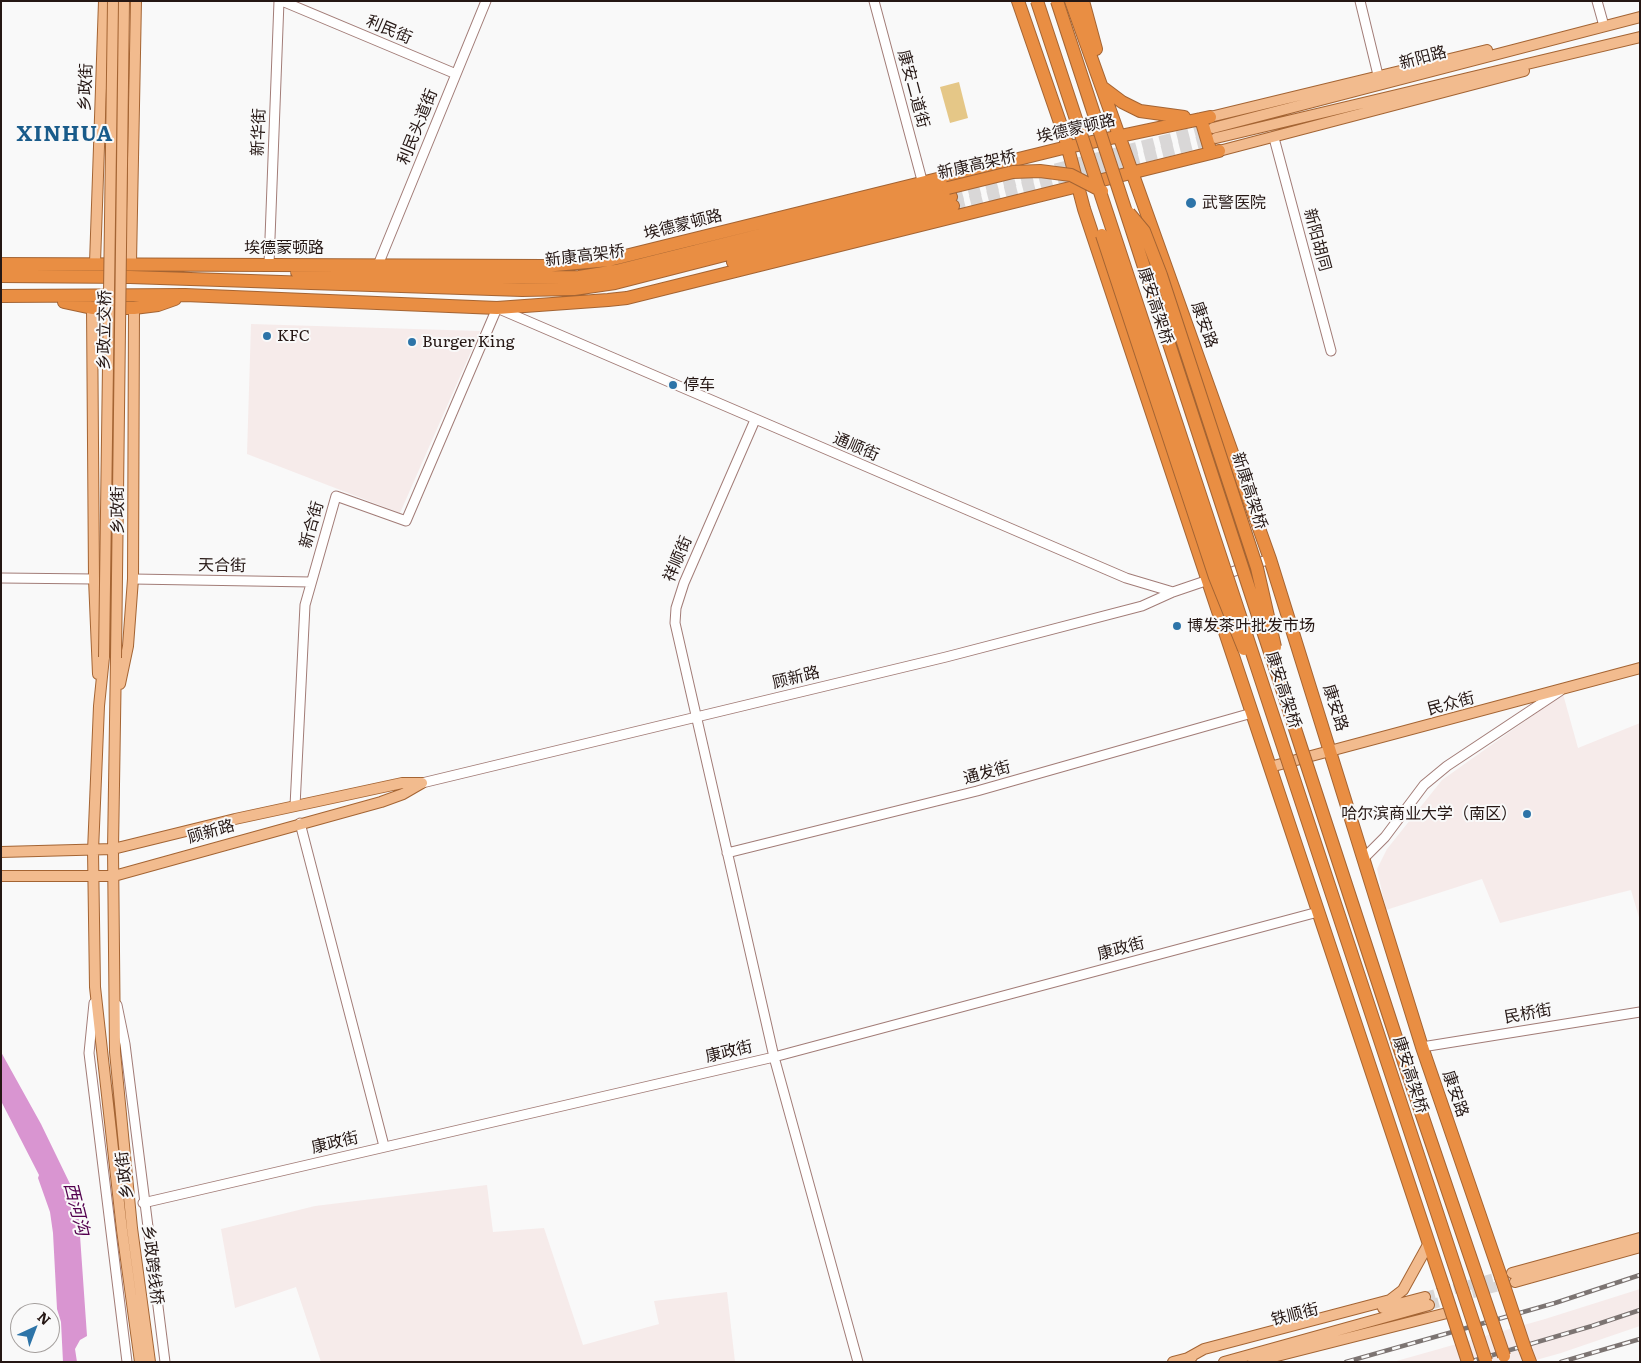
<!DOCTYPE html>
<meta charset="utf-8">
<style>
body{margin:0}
#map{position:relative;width:1641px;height:1363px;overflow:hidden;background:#f9f9f9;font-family:Literata,serif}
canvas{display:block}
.frame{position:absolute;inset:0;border:2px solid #251714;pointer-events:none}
.north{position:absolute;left:10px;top:1303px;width:50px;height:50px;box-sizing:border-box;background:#f9f9f9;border:1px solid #a49f9d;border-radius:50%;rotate:43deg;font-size:14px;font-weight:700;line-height:20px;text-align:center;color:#251714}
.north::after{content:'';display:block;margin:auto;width:18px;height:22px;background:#2d74a8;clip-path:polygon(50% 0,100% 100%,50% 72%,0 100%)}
</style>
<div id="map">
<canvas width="1641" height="1363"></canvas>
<div class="frame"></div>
<div class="north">N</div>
</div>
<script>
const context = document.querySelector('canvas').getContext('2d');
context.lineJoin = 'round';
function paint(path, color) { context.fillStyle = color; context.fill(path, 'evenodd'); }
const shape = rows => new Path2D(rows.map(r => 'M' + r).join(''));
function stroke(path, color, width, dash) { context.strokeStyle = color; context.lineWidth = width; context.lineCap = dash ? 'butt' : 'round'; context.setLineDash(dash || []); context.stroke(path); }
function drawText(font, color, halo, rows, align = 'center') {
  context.font = font + ' Literata,"Noto Sans SC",serif'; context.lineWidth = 4; context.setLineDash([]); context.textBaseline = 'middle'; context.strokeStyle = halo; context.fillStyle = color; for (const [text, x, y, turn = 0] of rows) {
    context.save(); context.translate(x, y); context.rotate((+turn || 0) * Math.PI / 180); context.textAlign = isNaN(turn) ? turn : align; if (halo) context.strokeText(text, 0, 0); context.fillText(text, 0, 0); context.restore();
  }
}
const built = shape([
 [251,324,480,331,400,513,247,454],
 [1563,694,1578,748,1640,723,1640,921,1631,890,1500,923,1482,879,1386,910,1377,869,1387,849,1442,780],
 [487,1185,493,1232,544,1228,583,1345,659,1324,654,1301,727,1292,735,1362,321,1362,296,1287,235,1308,221,1229,315,1206],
 [1640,1289,1640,1326,1561,1353,1529,1362,1393,1362,1545,1319]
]);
const green = shape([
 [959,82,968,118,950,123,940,87]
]);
const water = shape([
 [1,1052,41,1124,72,1188,78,1207,87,1336,80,1340,75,1349,77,1362,63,1362,61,1322,57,1309,53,1233,50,1212,38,1178,39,1175,1,1101]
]);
const majorTunnel = shape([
 [1425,1297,1506,1275],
 [1429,1305,1510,1283]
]);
const highwayTunnel = shape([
 [951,197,1213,128],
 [953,206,1216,138]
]);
const minor = shape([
 [282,1,456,74],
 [874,1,923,184],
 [1360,1,1378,75],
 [1597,1,1604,26],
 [1274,138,1331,351],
 [269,264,279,1],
 [378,265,486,1],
 [755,420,684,583,676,608,675,623,774,1057,858,1362],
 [1,578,94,579],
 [133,579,311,582],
 [422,783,946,657,1142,606,1173,592],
 [295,806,305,605,336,496,406,521,497,308,1126,578,1173,592,1270,559],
 [300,823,384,1146],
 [727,853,977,791,1252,713],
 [1363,859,1385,837,1424,785,1447,766,1560,691],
 [94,1003,89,1053,127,1362],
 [117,1005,125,1044,165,1362],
 [1422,1047,1640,1012],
 [143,1203,774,1057,1318,912]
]);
const major = shape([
 [1210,117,1487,50],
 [1213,128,1640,17],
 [1216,138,1640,37],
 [1219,151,1524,71],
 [95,263,104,1],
 [131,263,136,1],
 [92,308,94,579,98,674],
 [104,657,99,706,93,851,95,987,122,1230,140,1362],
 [116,658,113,849,115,1052,132,1228,150,1362],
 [120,684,128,646,133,579,134,308],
 [1270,767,1640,668],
 [1,852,113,849,235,819,402,783,420,783],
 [1,876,114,876,381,802,403,794,422,783],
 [1512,1273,1640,1238],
 [1515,1282,1640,1247],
 [1383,1308,1425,1297],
 [1186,1359,1204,1349,1390,1300,1403,1290,1429,1243],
 [1173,1362,1192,1357],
 [1224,1362,1429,1305],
 [1253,1362,1451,1312]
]);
const highway = shape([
 [1018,1,1065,137,1084,209,1443,1286],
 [1071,1,1270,559,1422,1047,1501,1277],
 [1083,1,1096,49],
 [1102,87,1122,102,1140,111,1184,117],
 [1201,119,1211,153],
 [733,262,953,206],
 [1,264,544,266,609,260,1059,149,1210,117],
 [297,272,500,278,579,277,616,271,948,188],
 [1,276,130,277,522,290,574,289,615,283,951,197],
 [1,296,185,295,497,308,608,300,627,298,1219,151],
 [64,302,92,308,134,308,158,305,175,299],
 [1525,1349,1530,1362]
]);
const rail = shape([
 [1346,1362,1555,1303,1640,1275],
 [1469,1362,1592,1326,1640,1310],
 [1561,1362,1640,1339]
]);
const majorBridge = shape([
 [104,657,113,1],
 [116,658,124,1]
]);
const highwayBridge = shape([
 [1037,1,1486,1361],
 [1057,1,1405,1065,1504,1356],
 [948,188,1013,172,1040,171,1071,175,1102,191],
 [1129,213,1144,231,1161,275,1257,568,1275,647],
 [1102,235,1215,577,1244,649],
 [1501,1277,1525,1349],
 [1443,1286,1468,1362]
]);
const markers = [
 [1191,203,6,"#2d74a8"],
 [267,336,5,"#2d74a8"],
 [412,342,5,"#2d74a8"],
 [673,385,5,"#2d74a8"],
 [1177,626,5,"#2d74a8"],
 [1527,814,5,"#2d74a8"]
];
const streetNames = [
 ["利民街",389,30,23],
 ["新阳路",1423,58,-15],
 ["乡政街",86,87,-88],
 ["康安二道街",913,89,75],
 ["利民头道街",418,127,-68],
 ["埃德蒙顿路",1076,129,-13],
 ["新华街",259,132,-88],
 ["新康高架桥",977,165,-13],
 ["埃德蒙顿路",683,225,-14],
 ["新阳胡同",1317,240,75],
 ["埃德蒙顿路",284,248],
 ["新康高架桥",585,256,-7],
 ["康安高架桥",1155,306,72],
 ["康安路",1204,325,70],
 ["乡政立交桥",105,330,-89],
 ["通顺街",856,447,23],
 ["新康高架桥",1249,491,72],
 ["乡政街",118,510,-90],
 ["新合街",312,525,-74],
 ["祥顺街",678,559,-67],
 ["天合街",222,566,1],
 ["顾新路",796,678,-14],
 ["康安高架桥",1283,690,72],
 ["民众街",1451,704,-15],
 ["康安路",1335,708,72],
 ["通发街",987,773,-15],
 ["顾新路",211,832,-16],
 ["康政街",1121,949,-15],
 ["民桥街",1528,1014,-10],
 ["康政街",729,1052,-13],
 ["康安高架桥",1410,1075,72],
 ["康安路",1455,1094,71],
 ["康政街",335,1143,-13],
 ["乡政街",125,1175,-97],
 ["乡政跨线桥",152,1265,83],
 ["铁顺街",1295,1315,-14]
];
const poiNames = [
 ["武警医院",1202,203],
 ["KFC",277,336],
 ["Burger King",422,342],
 ["停车",683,385],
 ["博发茶叶批发市场",1187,626],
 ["哈尔滨商业大学（南区）",1517,814,"right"]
];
const waterNames = [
 ["西河沟",76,1209,76]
];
const districtNames = [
 ["XINHUA",65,135]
];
paint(built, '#f6ebea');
paint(green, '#e5c787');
paint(water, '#d995d1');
stroke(majorTunnel, '#d9d7d7', 10, [10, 5]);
stroke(highwayTunnel, '#d9d7d7', 12, [12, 6]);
stroke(minor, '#a27c77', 11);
stroke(major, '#a46433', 12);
stroke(highway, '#a46433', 14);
stroke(minor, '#fff', 9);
stroke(major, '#f2bb8e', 10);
stroke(highway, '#e98e43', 12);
stroke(rail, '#7c7472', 4.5);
stroke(rail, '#f9f9f9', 2.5, [8]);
stroke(majorBridge, '#a46433', 12, []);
stroke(highwayBridge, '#a46433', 14, []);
stroke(majorBridge, '#f2bb8e', 10);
stroke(highwayBridge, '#e98e43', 12);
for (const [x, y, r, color] of markers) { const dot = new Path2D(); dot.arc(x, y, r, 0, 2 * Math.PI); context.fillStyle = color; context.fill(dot); stroke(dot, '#f9f9f9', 2); }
drawText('16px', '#251714', '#f9f9f9', streetNames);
drawText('16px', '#251714', '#f9f9f9', poiNames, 'left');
drawText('italic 18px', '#53004f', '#f9f9f9', waterNames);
context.letterSpacing = '1px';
drawText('bold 21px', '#195b8a', '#f9f9f9', districtNames);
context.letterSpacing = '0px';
</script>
